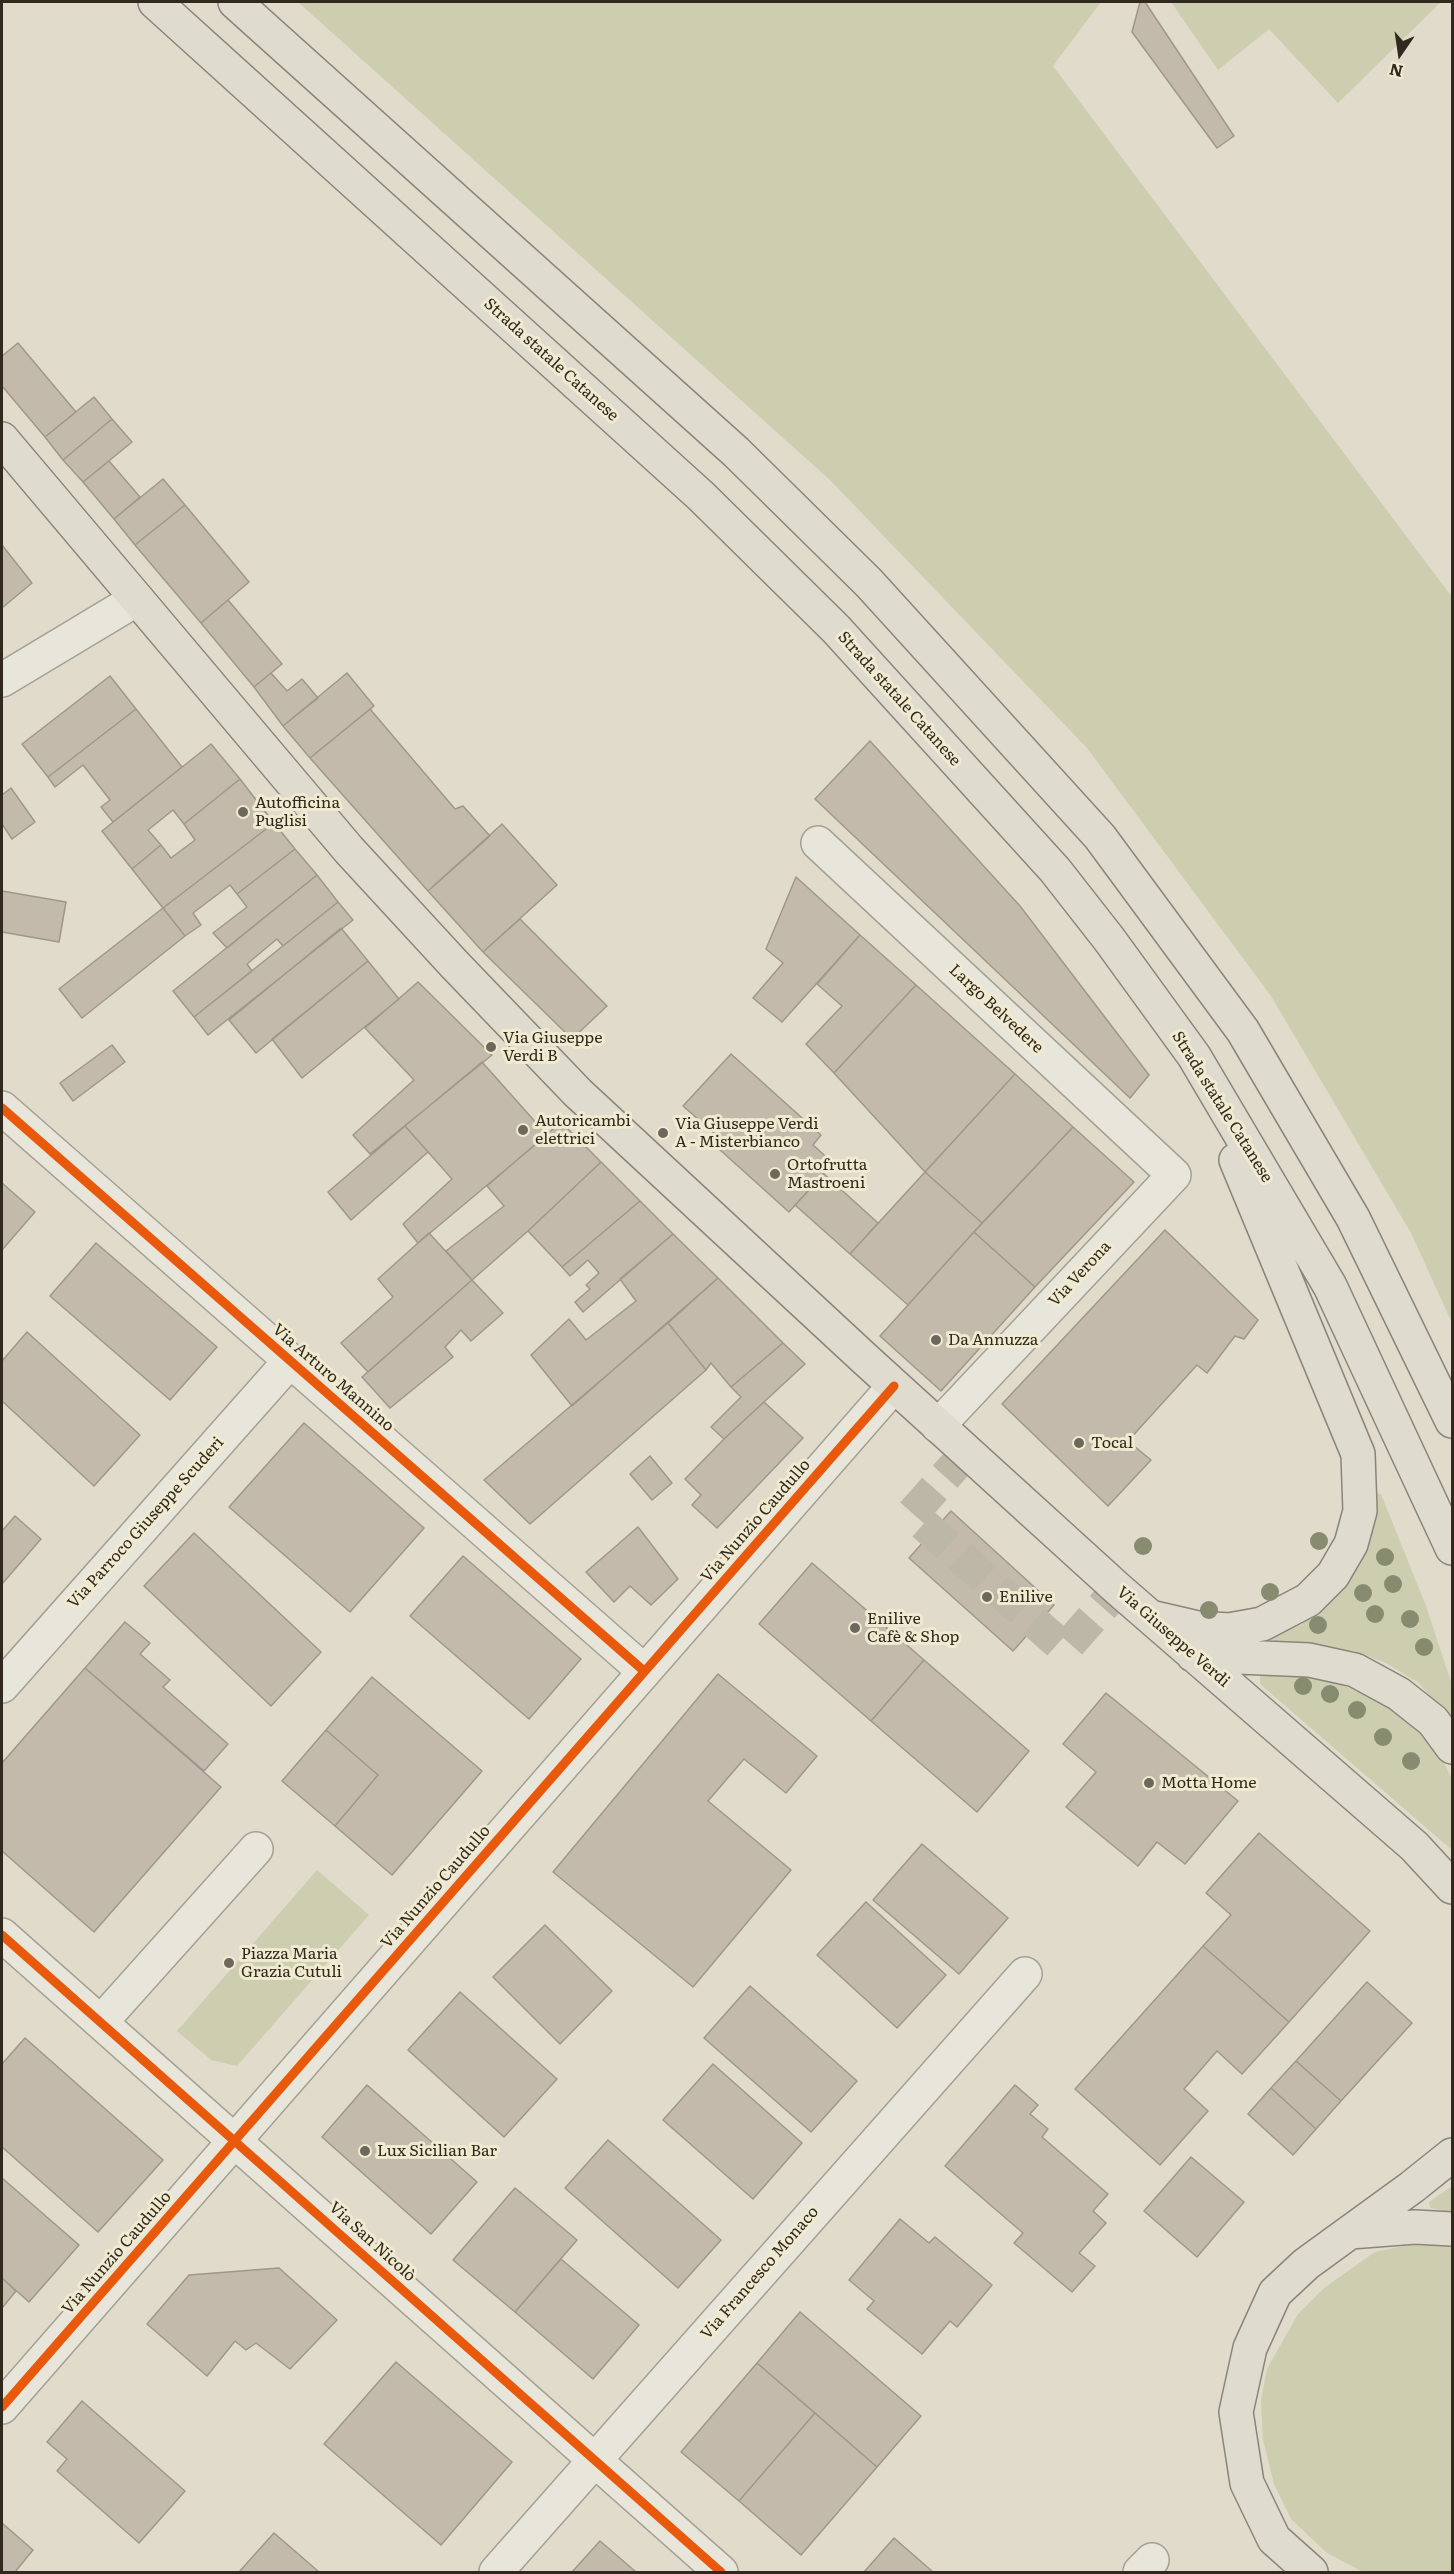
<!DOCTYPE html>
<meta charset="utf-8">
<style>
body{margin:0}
#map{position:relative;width:1454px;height:2574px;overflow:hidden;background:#e0dbcb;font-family:Literata,serif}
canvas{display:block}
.frame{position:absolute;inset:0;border:3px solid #31291e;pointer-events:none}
.north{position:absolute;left:1370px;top:24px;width:60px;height:60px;-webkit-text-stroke:4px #f0ead1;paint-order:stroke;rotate:193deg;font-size:16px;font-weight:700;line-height:24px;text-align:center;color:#31291e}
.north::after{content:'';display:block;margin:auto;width:21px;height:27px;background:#31291e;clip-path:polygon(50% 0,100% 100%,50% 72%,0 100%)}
</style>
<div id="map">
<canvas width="1454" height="2574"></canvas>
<div class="frame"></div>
<div class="north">N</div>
</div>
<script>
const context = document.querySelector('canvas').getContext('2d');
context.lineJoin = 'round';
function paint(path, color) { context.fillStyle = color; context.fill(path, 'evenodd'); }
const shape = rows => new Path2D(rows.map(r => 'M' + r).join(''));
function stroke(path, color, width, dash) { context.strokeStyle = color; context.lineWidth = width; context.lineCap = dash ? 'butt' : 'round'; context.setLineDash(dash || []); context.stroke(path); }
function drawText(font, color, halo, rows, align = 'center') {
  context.font = font + ' Literata,serif'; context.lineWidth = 6; context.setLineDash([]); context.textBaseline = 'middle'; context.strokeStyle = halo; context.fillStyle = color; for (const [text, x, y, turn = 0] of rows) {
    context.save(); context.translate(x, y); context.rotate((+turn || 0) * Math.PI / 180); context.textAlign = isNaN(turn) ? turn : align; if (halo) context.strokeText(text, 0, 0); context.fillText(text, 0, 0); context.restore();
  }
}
const green = shape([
 [298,2,1101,2,1053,66,1452,597,1452,1323,1411,1233,1271,996,1087,748,830,480],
 [1171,2,1441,2,1338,103,1269,29,1218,70],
 [1373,1493,1381,1494,1426,1606,1452,1685,1452,1722,1419,1683,1386,1663,1355,1651,1311,1644,1268,1643,1269,1637,1301,1625,1325,1607,1346,1576],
 [1299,1674,1339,1684,1382,1701,1415,1728,1440,1755,1452,1779,1452,1850,1260,1684,1260,1675],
 [317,1870,369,1915,237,2066,211,2060,177,2031],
 [1452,2186,1452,2212,1430,2208,1429,2202],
 [1422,2242,1452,2245,1452,2572,1363,2572,1327,2553,1291,2519,1274,2484,1263,2440,1261,2400,1267,2369,1298,2314,1324,2288,1375,2252]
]);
const building = shape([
 [1140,2,1145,2,1234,136,1217,148,1132,32,1140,2],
 [18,343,76,412,45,437,2,386,2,356,18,343],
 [94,397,112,419,63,460,45,437,94,397],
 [112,419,132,442,83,482,63,460,112,419],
 [109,461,140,497,114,519,83,482,109,461],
 [163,479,185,505,135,545,114,519,163,479],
 [185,505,249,582,201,623,135,545,185,505],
 [2,545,32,583,2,608,2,545],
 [228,600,282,664,254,687,201,623,228,600],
 [271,673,287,691,302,679,318,698,283,726,254,687,271,673],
 [347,673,374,706,310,758,283,726,347,673],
 [110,676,136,709,48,777,22,744,110,676],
 [136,709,182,767,113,822,101,807,110,800,83,765,55,787,48,777,136,709],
 [370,709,455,809,463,806,490,836,428,891,310,758,370,709],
 [870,741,1020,906,1149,1075,1130,1098,815,799,870,741],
 [211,744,240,779,184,824,173,810,148,830,161,845,132,869,102,831,211,744],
 [240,779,274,823,163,908,132,869,161,845,171,858,195,840,184,824,240,779],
 [11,788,35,822,12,839,2,824,2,795,11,788],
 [274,823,295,849,237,894,230,885,193,913,201,925,185,936,163,908,274,823],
 [502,824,557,885,483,952,428,891,502,824],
 [295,849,317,875,227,948,213,933,247,907,237,894,295,849],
 [317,875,338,902,283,946,277,939,247,964,252,971,194,1017,173,991,317,875],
 [796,877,860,935,782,1022,753,998,783,963,766,949,796,877],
 [2,891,66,902,59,942,2,932,2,891],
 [338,902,353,920,208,1035,194,1017,338,902],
 [163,908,185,936,82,1018,59,989,163,908],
 [520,919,607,1006,572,1039,483,952,520,919],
 [341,928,368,961,256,1053,229,1020,341,928],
 [860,935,916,985,834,1073,806,1044,842,1006,817,984,860,935],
 [368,961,399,999,302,1078,272,1039,368,961],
 [418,982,492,1055,370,1154,353,1135,414,1080,365,1028,418,982],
 [916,985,1015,1074,925,1172,834,1073,916,985],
 [112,1045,125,1062,73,1101,60,1083,112,1045],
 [731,1054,821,1135,813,1145,833,1163,789,1212,709,1140,714,1133,683,1106,731,1054],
 [482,1062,547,1135,418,1243,403,1224,452,1179,405,1126,482,1062],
 [1015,1074,1073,1127,982,1223,925,1172,1015,1074],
 [561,1122,601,1162,528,1231,472,1280,446,1251,504,1206,487,1186,561,1122],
 [405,1126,428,1152,351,1220,328,1192,405,1126],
 [1073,1127,1134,1182,1035,1287,974,1232,1073,1127],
 [601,1162,640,1201,562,1267,528,1231,601,1162],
 [925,1172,982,1223,908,1305,850,1254,925,1172],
 [824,1174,878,1223,850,1254,795,1205,824,1174],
 [2,1183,35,1212,2,1250,2,1183],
 [640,1201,673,1234,583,1312,575,1302,590,1289,586,1285,599,1273,588,1260,570,1276,562,1267,640,1201],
 [1165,1230,1258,1320,1244,1339,1235,1336,1207,1373,1197,1365,1128,1441,1151,1460,1108,1506,1002,1404,1165,1230],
 [974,1232,1035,1287,941,1391,880,1336,974,1232],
 [429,1233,472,1280,368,1372,341,1343,393,1297,378,1279,429,1233],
 [673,1234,718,1278,572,1406,531,1355,569,1319,586,1340,636,1301,620,1279,673,1234],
 [96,1243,217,1347,170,1400,50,1296,96,1243],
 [718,1278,783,1343,731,1387,711,1363,706,1370,668,1323,718,1278],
 [472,1280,503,1313,471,1341,461,1330,445,1347,453,1357,390,1408,362,1377,472,1280],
 [668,1323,706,1370,530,1524,484,1480,668,1323],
 [27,1332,140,1435,94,1486,2,1401,2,1361,27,1332],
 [783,1343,805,1364,724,1439,711,1427,741,1397,731,1387,783,1343],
 [764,1402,803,1438,717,1528,692,1505,701,1495,685,1479,724,1439,764,1402],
 [304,1423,424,1528,350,1612,229,1507,304,1423],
 [650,1456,672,1483,652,1500,630,1474,650,1456],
 [951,1511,1054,1605,1013,1651,909,1558,951,1511],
 [15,1516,41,1539,2,1584,2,1531,15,1516],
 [638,1527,678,1579,651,1605,630,1586,614,1602,586,1572,638,1527],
 [194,1533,321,1652,271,1706,144,1586,194,1533],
 [463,1556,581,1659,529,1719,410,1616,463,1556],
 [812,1563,924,1660,871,1721,759,1624,812,1563],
 [125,1622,150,1643,140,1654,170,1680,163,1687,228,1744,204,1771,85,1668,125,1622],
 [924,1660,1029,1751,977,1812,871,1721,924,1660],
 [85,1668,221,1787,94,1932,2,1851,2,1763,85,1668],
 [718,1674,817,1756,786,1793,744,1759,708,1801,791,1870,693,1987,553,1872,718,1674],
 [372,1677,482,1771,392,1875,335,1826,378,1775,326,1730,372,1677],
 [1106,1693,1238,1801,1185,1864,1157,1842,1138,1866,1066,1807,1096,1772,1063,1744,1106,1693],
 [326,1730,378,1775,335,1826,282,1781,326,1730],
 [1259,1833,1370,1931,1289,2022,1203,1946,1231,1915,1206,1893,1259,1833],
 [922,1844,1008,1918,959,1974,873,1900,922,1844],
 [866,1902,946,1975,897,2028,817,1955,866,1902],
 [545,1925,612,1991,560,2044,493,1977,545,1925],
 [1203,1946,1289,2022,1242,2074,1217,2051,1184,2089,1208,2111,1160,2165,1075,2089,1203,1946],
 [1367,1982,1412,2023,1341,2101,1296,2061,1367,1982],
 [750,1986,857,2081,811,2132,704,2038,750,1986],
 [460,1992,557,2079,504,2137,408,2050,460,1992],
 [25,2038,163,2160,98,2232,2,2147,2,2064,25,2038],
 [1296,2061,1341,2101,1316,2129,1271,2088,1296,2061],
 [713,2064,802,2143,753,2199,663,2120,713,2064],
 [367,2085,477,2182,431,2234,322,2137,367,2085],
 [1015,2085,1038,2105,1030,2114,1048,2129,1042,2137,1108,2194,1093,2211,1106,2223,1079,2253,1095,2266,1072,2292,1014,2243,1023,2233,945,2166,1015,2085],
 [1271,2088,1316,2129,1293,2155,1248,2114,1271,2088],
 [608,2140,721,2240,678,2288,565,2188,608,2140],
 [1191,2157,1244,2202,1197,2257,1144,2211,1191,2157],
 [2,2178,79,2245,29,2302,2,2278,2,2178],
 [515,2188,577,2240,515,2312,453,2260,515,2188],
 [900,2219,929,2243,935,2237,992,2285,957,2327,950,2321,922,2354,867,2309,874,2301,849,2280,900,2219],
 [561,2259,639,2325,593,2379,515,2312,561,2259],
 [279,2268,337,2320,290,2369,256,2343,246,2350,235,2341,207,2376,147,2324,189,2275,279,2268],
 [2,2278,16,2291,2,2308,2,2278],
 [800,2312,921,2416,877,2467,757,2363,800,2312],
 [396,2362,512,2462,441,2545,324,2444,396,2362],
 [757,2363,815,2413,739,2501,681,2452,757,2363],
 [82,2401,185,2491,139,2543,57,2471,67,2459,47,2442,82,2401],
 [815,2413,877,2467,801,2555,739,2501,815,2413],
 [2,2523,33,2550,15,2572,2,2572,2,2523],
 [274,2533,319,2572,239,2572,274,2533],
 [894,2538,933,2572,864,2572,894,2538],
 [600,2541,636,2572,572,2572,600,2541]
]);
const minorTunnel = shape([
 [967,1452,912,1514,1065,1649,1118,1589]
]);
const minor = shape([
 [2,680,137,599],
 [818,843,1174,1175,938,1426],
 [2,1108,644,1671],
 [2,1686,290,1361],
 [2,1935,721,2572],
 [101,2022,256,1849],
 [2,2407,894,1386],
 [496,2572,1025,1974],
 [1140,2572,1152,2560]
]);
const major = shape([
 [155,2,701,496,836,629,1055,870,1109,939,1194,1056,1330,1286,1452,1548],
 [235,2,736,452,869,583,1100,837,1243,1031,1353,1218,1452,1421],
 [2,439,349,850,455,965,578,1093,865,1359,1118,1589,1414,1846,1452,1887],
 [1155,1618,1198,1628,1229,1630,1262,1624,1308,1600,1333,1575,1351,1544,1360,1511,1358,1454,1236,1160],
 [1193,1655,1309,1660,1355,1670,1399,1694,1433,1721,1452,1747],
 [1350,2232,1415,2227,1452,2229],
 [1311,2572,1274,2539,1247,2483,1236,2412,1250,2348,1275,2293,1306,2264,1412,2187,1452,2155]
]);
const cycleway = shape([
 [2,1108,644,1671],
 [2,1935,721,2572],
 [2,2407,894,1386]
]);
const trees = [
 [1319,1541],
 [1143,1546],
 [1385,1557],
 [1393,1584],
 [1270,1592],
 [1363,1593],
 [1209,1610],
 [1375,1614],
 [1410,1619],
 [1318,1625],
 [1424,1647],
 [1303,1686],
 [1330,1694],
 [1357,1710],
 [1383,1737],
 [1411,1761]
];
const markers = [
 [243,812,6,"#6e675b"],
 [491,1047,6,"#6e675b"],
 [523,1130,6,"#6e675b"],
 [663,1133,6,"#6e675b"],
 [775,1174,6,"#6e675b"],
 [936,1340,6,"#6e675b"],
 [1079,1443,6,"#6e675b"],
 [987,1597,6,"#6e675b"],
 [855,1628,6,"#6e675b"],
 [1149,1783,6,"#6e675b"],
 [229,1963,6,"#6e675b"],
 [365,2151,6,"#6e675b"]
];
const streetNames = [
 ["Strada statale Catanese",551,360,42],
 ["Strada statale Catanese",899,699,48],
 ["Largo Belvedere",996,1009,43],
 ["Strada statale Catanese",1222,1107,58],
 ["Via Verona",1080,1274,-47],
 ["Via Arturo Mannino",333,1378,41],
 ["Via Nunzio Caudullo",756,1521,-49],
 ["Via Parroco Giuseppe Scuderi",146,1523,-48],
 ["Via Giuseppe Verdi",1173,1637,41],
 ["Via Nunzio Caudullo",436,1887,-49],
 ["Via San Nicolò",372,2242,42],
 ["Via Nunzio Caudullo",117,2253,-49],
 ["Via Francesco Monaco",760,2273,-49]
];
const poiNames = [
 ["Autofficina",255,803],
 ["Puglisi",255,821],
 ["Via Giuseppe",503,1038],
 ["Verdi B",503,1056],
 ["Autoricambi",535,1121],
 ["elettrici",535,1139],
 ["Via Giuseppe Verdi",675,1124],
 ["A - Misterbianco",675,1142],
 ["Ortofrutta",787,1165],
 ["Mastroeni",787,1183],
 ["Da Annuzza",948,1340],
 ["Tocal",1091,1443],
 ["Enilive",999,1597],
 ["Enilive",867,1619],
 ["Cafè & Shop",867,1637],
 ["Motta Home",1161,1783],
 ["Piazza Maria",241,1954],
 ["Grazia Cutuli",241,1972],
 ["Lux Sicilian Bar",377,2151]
];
paint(green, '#ccceaf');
paint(building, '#c3baac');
stroke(building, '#9f978b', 1.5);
stroke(minorTunnel, '#bdb7a8', 33, [33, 16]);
stroke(minor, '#a5a094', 36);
stroke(major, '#8a857b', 36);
stroke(minor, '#e8e5db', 33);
stroke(major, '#dfdbce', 33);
stroke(cycleway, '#e8590c', 9);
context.fillStyle = '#878c71';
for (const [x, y] of trees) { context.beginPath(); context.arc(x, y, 9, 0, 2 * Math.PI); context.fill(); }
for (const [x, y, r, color] of markers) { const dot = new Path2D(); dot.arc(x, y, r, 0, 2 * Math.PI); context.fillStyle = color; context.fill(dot); stroke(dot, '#f0ead1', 2); }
drawText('16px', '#31291e', '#f0ead1', streetNames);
drawText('16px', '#31291e', '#f0ead1', poiNames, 'left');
</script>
